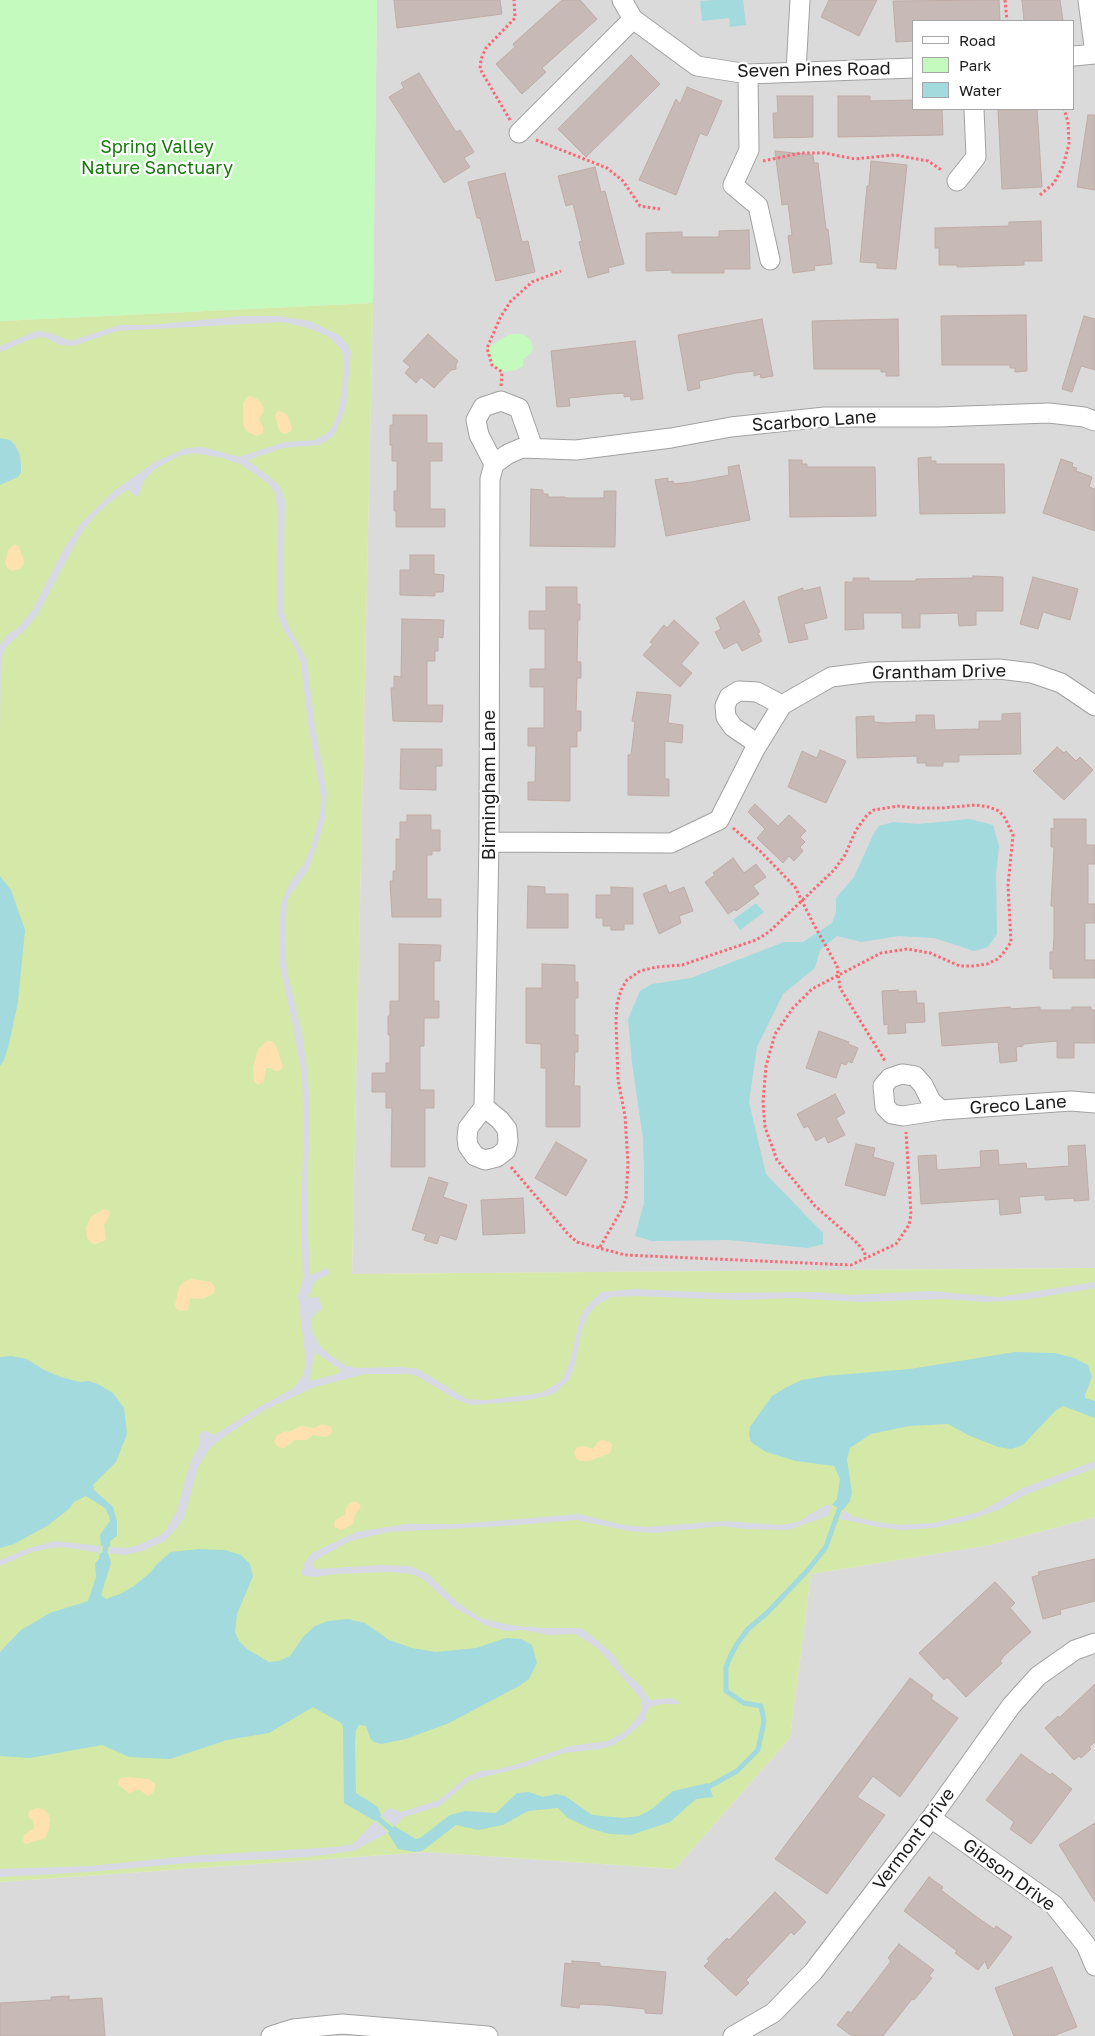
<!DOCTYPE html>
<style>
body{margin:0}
#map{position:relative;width:1095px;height:2036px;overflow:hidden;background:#eee8e2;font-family:"Golos Text",sans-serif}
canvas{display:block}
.legend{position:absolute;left:912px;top:20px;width:162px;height:90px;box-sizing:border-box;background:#fff;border:1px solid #a5a5a5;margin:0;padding:6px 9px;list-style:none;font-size:15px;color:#1d1d1d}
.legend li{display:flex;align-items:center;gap:10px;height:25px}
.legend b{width:25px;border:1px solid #a5a5a5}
</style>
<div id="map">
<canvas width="1095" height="2036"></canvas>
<ul class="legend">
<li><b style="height:6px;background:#fff"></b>Road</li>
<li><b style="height:14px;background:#c4fabe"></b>Park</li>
<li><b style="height:14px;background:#a2dadd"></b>Water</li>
</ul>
</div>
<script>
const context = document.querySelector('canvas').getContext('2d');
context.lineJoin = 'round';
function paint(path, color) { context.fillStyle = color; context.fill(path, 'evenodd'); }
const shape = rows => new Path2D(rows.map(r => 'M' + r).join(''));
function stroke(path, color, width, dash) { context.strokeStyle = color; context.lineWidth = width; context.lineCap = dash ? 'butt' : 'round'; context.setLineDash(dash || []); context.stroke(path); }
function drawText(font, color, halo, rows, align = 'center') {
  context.font = font + ' "Golos Text",sans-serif'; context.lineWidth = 4.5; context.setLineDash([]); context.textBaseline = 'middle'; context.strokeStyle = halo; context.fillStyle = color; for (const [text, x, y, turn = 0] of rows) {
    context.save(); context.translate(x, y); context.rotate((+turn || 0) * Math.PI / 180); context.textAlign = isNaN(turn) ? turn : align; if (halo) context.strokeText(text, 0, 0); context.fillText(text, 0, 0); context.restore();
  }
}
const residential = shape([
 [377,0,1095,0,1095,1268,352,1274,373,303],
 [914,21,1074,21,1074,109,914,109],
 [1095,1517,1095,2036,0,2036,0,1882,426,1852,675,1869,790,1738,811,1574,990,1545]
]);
const grass = shape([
 [373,303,352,1274,1095,1268,1095,1517,990,1545,811,1574,790,1738,675,1869,426,1852,0,1882,0,321]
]);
const sand = shape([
 [251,396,260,401,264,410,259,419,263,427,263,433,256,436,246,431,243,423,243,403,247,397],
 [278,411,283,412,288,416,292,428,290,432,284,434,279,431,275,415],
 [14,545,19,546,24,562,21,568,12,571,7,568,5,563,8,550],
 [267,1041,271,1041,276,1045,283,1067,281,1070,276,1071,270,1068,266,1068,264,1081,258,1085,254,1081,253,1068,258,1049],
 [104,1209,109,1211,110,1215,104,1225,106,1240,96,1244,93,1244,87,1238,86,1227,91,1217],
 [192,1279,211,1282,215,1287,214,1293,203,1299,190,1298,188,1310,181,1311,177,1309,175,1305,179,1287,185,1281],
 [322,1424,331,1427,332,1433,326,1437,313,1435,306,1440,295,1440,284,1448,278,1447,274,1442,276,1436,283,1432,291,1431,301,1426,314,1428],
 [602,1440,607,1441,612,1444,611,1451,608,1454,589,1461,580,1461,576,1458,574,1452,577,1447,583,1446,593,1449,598,1442],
 [356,1501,361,1506,355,1515,353,1524,342,1530,334,1527,335,1520,345,1515,347,1505],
 [125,1777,149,1779,155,1784,154,1792,148,1796,138,1789,129,1793,118,1784,119,1779],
 [37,1808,43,1809,48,1813,50,1819,49,1830,45,1838,26,1844,23,1841,24,1835,34,1828,33,1821,28,1816,29,1811]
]);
const park = shape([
 [0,0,377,0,373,303,0,321],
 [510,334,522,334,527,337,531,341,533,349,530,354,523,359,523,366,517,370,502,372,492,365,487,348]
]);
const plaza = shape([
 [242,316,279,316,310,321,339,335,347,343,351,352,346,408,335,434,328,440,319,445,283,448,248,460,276,482,280,487,285,500,283,609,288,625,307,660,314,720,327,793,325,819,316,849,308,870,287,900,285,943,287,971,302,1033,308,1076,310,1111,307,1212,310,1275,328,1268,330,1274,317,1280,313,1285,309,1298,319,1297,322,1310,317,1312,311,1320,313,1333,320,1346,331,1356,347,1366,357,1368,401,1367,418,1369,467,1399,486,1400,541,1393,558,1383,563,1378,570,1362,580,1319,584,1310,596,1297,602,1292,611,1291,635,1289,721,1293,816,1292,851,1295,930,1291,998,1297,1095,1282,1095,1288,1023,1300,986,1302,943,1299,860,1302,793,1298,738,1300,635,1296,612,1297,598,1304,588,1315,582,1330,574,1368,569,1380,556,1392,548,1396,522,1401,472,1405,457,1400,419,1377,410,1374,365,1374,315,1387,265,1410,225,1436,209,1449,198,1468,184,1518,178,1527,165,1541,143,1551,125,1555,108,1553,110,1547,126,1548,138,1545,159,1536,166,1530,177,1511,186,1477,193,1456,198,1449,200,1440,199,1435,204,1430,214,1435,259,1407,294,1388,303,1375,306,1362,298,1296,303,1279,301,1214,304,1132,302,1075,293,1026,280,966,279,936,281,903,291,881,304,864,311,848,320,815,321,797,308,723,301,663,294,646,283,629,277,614,278,515,275,493,269,484,242,465,223,458,194,453,179,456,155,469,144,481,139,496,133,495,131,491,127,490,109,503,93,518,79,537,38,614,28,627,7,646,3,653,1,662,0,732,0,645,7,635,18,628,32,611,65,547,82,522,115,490,155,462,186,448,203,447,239,457,284,442,314,440,327,433,332,427,338,412,342,391,344,358,341,349,329,337,311,329,282,322,117,331,73,346,59,345,47,338,40,337,26,341,0,352,0,346,36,331,47,332,70,341,119,325,150,325],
 [315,1352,341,1370,340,1373,311,1381,310,1378],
 [1095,1461,1095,1468,1025,1495,1000,1509,966,1521,933,1528,901,1530,878,1527,840,1519,843,1510,855,1517,882,1523,901,1525,933,1523,967,1515,981,1511,1023,1488],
 [826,1505,832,1505,828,1516,788,1530,746,1529,722,1526,654,1533,629,1531,576,1520,503,1526,388,1532,350,1541,314,1561,313,1567,316,1569,382,1565,410,1566,428,1574,457,1602,479,1617,488,1620,510,1625,541,1628,580,1628,587,1632,613,1654,624,1671,641,1686,650,1700,671,1698,678,1701,679,1704,661,1704,650,1707,645,1716,646,1720,626,1737,614,1745,600,1749,563,1753,525,1767,475,1779,468,1782,440,1806,404,1817,394,1826,381,1815,390,1808,401,1812,439,1800,465,1778,480,1771,499,1769,521,1763,570,1746,608,1741,624,1732,631,1725,642,1710,641,1699,602,1653,596,1647,575,1634,549,1635,523,1630,506,1631,487,1626,455,1608,423,1579,412,1574,391,1572,335,1574,316,1577,304,1576,301,1574,304,1564,312,1553,356,1532,406,1524,458,1524,579,1514,624,1525,646,1527,724,1521,779,1525,798,1522],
 [55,1541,101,1546,100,1553,64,1547,50,1548,32,1552,0,1566,0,1560,29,1548],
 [375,1821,388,1833,353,1851,308,1857,188,1863,88,1872,0,1877,0,1869,90,1866,190,1856,335,1847,353,1844]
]);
const water = shape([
 [714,0,743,0,746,25,730,27,729,18,702,21,700,1],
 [0,438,10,440,15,445,20,455,21,467,21,473,18,477,0,485],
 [969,819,993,825,999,846,996,875,997,934,988,947,974,951,934,938,899,936,861,942,837,936,820,950,815,968,783,994,757,1047,749,1102,766,1174,823,1233,823,1244,808,1248,729,1240,652,1241,635,1236,644,1203,644,1171,643,1139,632,1063,628,1019,640,991,652,984,691,978,784,942,803,942,832,923,836,912,836,898,854,877,874,833,879,826,893,822,918,824],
 [0,876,11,890,25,930,18,1002,9,1044,4,1060,0,1066],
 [756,903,764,912,740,930,733,920],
 [1015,1352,1055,1353,1074,1358,1088,1365,1092,1377,1085,1395,1085,1398,1095,1401,1095,1418,1063,1406,1055,1411,1023,1445,1011,1449,998,1447,968,1435,948,1424,909,1426,871,1434,850,1448,847,1459,852,1493,850,1501,843,1510,832,1505,837,1499,840,1479,834,1466,796,1461,766,1452,751,1442,749,1435,750,1427,772,1396,787,1387,802,1380,825,1376,910,1369],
 [11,1356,27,1359,44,1370,61,1377,80,1382,89,1381,98,1384,113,1393,124,1408,127,1434,116,1462,93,1485,94,1490,113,1507,117,1521,117,1536,110,1541,110,1547,101,1546,100,1535,110,1521,109,1516,105,1508,86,1496,74,1502,69,1509,47,1526,14,1544,0,1548,0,1357],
 [199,1549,225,1550,241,1555,250,1564,253,1576,237,1614,235,1632,239,1641,247,1649,269,1662,279,1661,290,1656,303,1637,315,1626,328,1621,348,1619,365,1623,389,1640,412,1648,436,1652,476,1648,506,1638,521,1639,532,1645,537,1663,529,1679,519,1686,449,1723,406,1739,381,1744,374,1742,370,1738,366,1726,359,1725,356,1730,355,1743,356,1793,378,1807,381,1815,375,1821,344,1803,343,1727,341,1723,313,1707,269,1733,227,1740,170,1759,129,1757,102,1745,30,1758,0,1756,0,1652,21,1630,50,1613,88,1601,96,1577,95,1563,99,1559,100,1553,108,1553,111,1563,101,1595,106,1599,120,1594,134,1586,151,1572,156,1565,171,1552],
 [708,1783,713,1797,696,1799,670,1822,631,1835,609,1834,589,1828,568,1818,558,1808,528,1811,503,1825,478,1830,456,1825,422,1851,415,1852,398,1849,388,1833,394,1826,416,1839,420,1838,450,1815,465,1811,496,1813,517,1793,529,1792,543,1797,556,1794,565,1796,592,1815,623,1818,639,1816,652,1809,673,1791]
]);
const stream = shape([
 [103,1560,107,1542],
 [703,1790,737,1771,758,1750,764,1721,761,1706,744,1703,726,1691,726,1667,731,1655,737,1644,748,1629,767,1613,807,1571,826,1547,841,1504],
 [373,1814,395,1833]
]);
const building = shape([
 [394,0,500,0,502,14,397,28,394,0],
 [562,0,580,0,597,19,542,68,546,72,522,94,496,64,515,47,513,44,562,0],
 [829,0,877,0,859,36,821,17,829,0],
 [999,0,1000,21,914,21,914,41,896,42,893,1,999,0],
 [1022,0,1060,0,1063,21,1024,21,1022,0],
 [631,55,660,84,586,157,558,129,631,55],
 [419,73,456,132,460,130,474,152,464,158,470,167,444,183,389,97,404,88,401,83,419,73],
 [687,87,722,101,707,136,700,133,676,195,639,180,676,99,680,104,687,87],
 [777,96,813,96,813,137,774,138,773,113,778,113,777,96],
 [838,96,870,96,870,101,914,100,914,109,942,109,943,135,838,137,838,96],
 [998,109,1037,109,1042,187,1002,189,998,109],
 [1088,115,1095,115,1095,190,1077,187,1088,115],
 [775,151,813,155,814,163,818,163,826,229,828,229,832,264,814,266,815,270,793,273,788,236,792,235,788,204,782,205,775,151],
 [871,161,907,165,896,269,877,268,877,263,860,262,867,186,869,186,871,161],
 [595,167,601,192,605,191,624,264,608,268,609,272,588,278,579,242,582,241,573,204,566,206,558,176,595,167],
 [505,173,522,242,528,241,535,272,496,281,480,218,477,218,468,182,505,173],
 [1041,221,1042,261,1024,261,1024,265,957,267,957,265,939,265,939,248,935,248,935,228,1009,226,1009,222,1041,221],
 [749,230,750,269,724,269,724,273,672,273,672,270,646,271,646,233,682,232,682,237,719,237,719,231,749,230],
 [1026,315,1027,371,1015,372,1015,368,1010,368,1010,365,942,365,941,316,1026,315],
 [1084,316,1095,319,1095,370,1081,366,1072,392,1062,389,1084,316],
 [762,319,773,376,761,378,760,374,754,376,754,371,736,373,699,381,700,388,688,391,678,335,762,319],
 [898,319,899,376,886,376,886,372,881,372,881,369,814,369,812,321,898,319],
 [428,334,458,361,456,364,456,369,451,370,434,388,421,377,416,383,405,373,410,367,403,361,428,334],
 [635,341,643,399,631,400,630,396,624,397,624,393,607,394,569,398,570,406,557,407,551,351,635,341],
 [393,415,427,415,427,443,442,443,442,461,430,461,430,509,445,509,445,527,396,527,396,511,394,511,394,491,397,491,397,461,392,461,392,445,390,445,390,425,393,425,393,415],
 [931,457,931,461,936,461,936,464,1004,464,1005,513,920,514,918,458,931,457],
 [1061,459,1073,463,1072,467,1077,468,1076,471,1092,477,1089,487,1095,489,1095,531,1043,513,1061,459],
 [789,460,802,460,802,464,807,464,807,467,875,467,876,516,790,517,789,460],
 [739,465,750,520,666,536,655,480,668,478,668,482,673,481,674,484,691,482,729,475,728,467,739,465],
 [531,489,543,490,543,494,548,494,548,497,565,497,565,498,604,498,604,491,616,491,615,547,530,546,531,489],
 [410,555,434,555,434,574,444,575,443,592,435,592,435,596,400,595,400,570,410,570,410,555],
 [973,576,1003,577,1003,611,976,611,976,625,959,626,958,613,920,614,920,628,902,628,902,613,863,613,864,629,845,630,845,582,853,582,853,578,869,578,869,581,916,581,916,579,973,578,973,576],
 [1033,577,1078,589,1070,620,1043,612,1038,629,1020,624,1033,577],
 [546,587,577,587,577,604,580,604,580,620,578,620,577,662,581,662,581,678,577,678,576,711,581,711,581,731,577,731,577,747,570,747,570,801,528,800,528,782,535,782,536,746,528,746,528,728,544,728,544,687,530,687,530,669,545,669,545,629,529,629,529,611,546,611,546,587],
 [820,587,827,618,804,624,808,639,789,643,778,597,803,588,803,591,820,587],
 [744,601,760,632,758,633,762,641,742,651,737,642,724,649,715,632,721,629,716,618,744,601],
 [402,619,444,620,443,638,438,637,438,651,435,651,435,661,427,661,427,705,443,705,442,722,393,721,391,688,394,688,394,676,401,677,402,619],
 [674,620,699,643,681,664,692,673,680,687,643,655,653,644,650,642,664,625,667,628,674,620],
 [637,692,671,695,668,723,683,725,682,743,665,741,665,779,669,779,669,796,628,795,628,755,631,755,635,722,632,721,637,692],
 [1020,713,1021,754,959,755,959,762,943,762,943,766,926,766,926,763,917,763,917,756,857,758,856,717,874,716,874,722,886,723,916,722,916,715,934,715,935,730,979,729,979,721,1002,721,1002,714,1020,713],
 [1057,747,1064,753,1066,751,1076,761,1080,757,1093,770,1064,800,1033,771,1057,747],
 [401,749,442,749,442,766,436,766,436,790,400,789,401,749],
 [820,750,846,761,826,803,788,787,802,751,817,758,820,750],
 [755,804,778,826,789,815,806,831,800,837,805,842,800,847,803,851,794,861,789,856,783,863,757,838,765,829,748,812,755,804],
 [407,815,431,815,431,830,440,830,440,851,432,851,432,855,427,855,427,899,441,899,441,917,392,917,390,881,393,881,393,871,396,871,396,839,400,839,400,822,407,822,407,815],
 [1054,819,1086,819,1086,845,1095,845,1095,864,1088,864,1088,904,1095,904,1095,923,1085,923,1085,960,1095,960,1095,978,1053,978,1053,969,1050,969,1050,952,1053,952,1054,936,1054,906,1051,906,1054,847,1051,847,1051,828,1054,829,1054,819],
 [733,858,744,873,756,864,766,877,753,886,759,894,736,911,735,909,728,914,705,882,715,875,713,873,733,858],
 [666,885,669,893,684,887,693,911,679,916,681,923,659,934,643,894,666,885],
 [528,886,545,887,545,894,568,894,568,928,527,928,528,886],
 [611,887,633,888,633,924,624,924,624,930,611,930,611,926,603,926,603,918,596,918,596,895,611,895,611,887],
 [399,944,441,945,440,961,434,961,434,1001,439,1001,439,1018,424,1018,424,1046,420,1046,420,1090,434,1090,434,1108,425,1108,425,1167,391,1167,392,1108,386,1108,386,1092,372,1092,372,1073,386,1073,386,1063,390,1063,390,1035,388,1035,388,1016,390,1016,390,1001,399,1001,399,944],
 [542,964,575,965,575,982,578,982,578,998,575,998,575,1035,578,1035,578,1052,575,1052,574,1086,580,1086,580,1127,546,1127,546,1068,541,1068,541,1044,526,1043,526,988,542,988,542,964],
 [898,990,898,992,916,991,917,1003,924,1003,925,1022,905,1023,906,1033,888,1034,888,1024,884,1025,882,991,898,990],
 [1010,1007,1010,1009,1040,1007,1040,1010,1072,1010,1072,1007,1091,1007,1091,1010,1095,1010,1095,1043,1074,1043,1074,1058,1057,1058,1057,1041,1023,1044,1023,1046,1016,1047,1017,1061,1000,1063,998,1042,942,1046,939,1013,1010,1007],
 [819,1031,849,1042,848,1044,858,1048,852,1063,848,1061,846,1065,841,1063,836,1078,806,1068,819,1031],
 [835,1094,845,1113,836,1118,845,1135,828,1143,825,1136,816,1141,808,1126,804,1128,797,1114,835,1094],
 [556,1142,587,1160,566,1196,535,1178,556,1142],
 [856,1144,875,1148,873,1157,894,1163,885,1196,845,1185,856,1144],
 [1085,1145,1089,1200,1074,1201,1074,1198,1045,1200,1045,1195,1019,1197,1021,1213,1000,1215,999,1199,921,1204,918,1156,936,1155,937,1170,981,1167,980,1151,998,1150,999,1165,1026,1163,1027,1169,1069,1166,1068,1146,1085,1145],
 [429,1177,448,1183,443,1197,467,1205,456,1240,440,1235,437,1244,424,1240,426,1234,412,1230,429,1177],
 [523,1198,525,1233,483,1235,481,1200,523,1198],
 [1095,1559,1095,1601,1060,1610,1061,1614,1043,1619,1032,1577,1039,1575,1038,1572,1095,1559],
 [995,1582,1015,1603,1010,1608,1031,1632,1005,1655,1000,1661,1002,1663,966,1697,947,1677,944,1680,919,1653,995,1582],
 [910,1678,933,1695,931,1699,958,1718,900,1797,873,1776,857,1797,885,1815,827,1894,775,1859,910,1678],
 [1095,1684,1095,1742,1089,1747,1091,1749,1081,1758,1079,1756,1074,1760,1045,1728,1058,1716,1059,1718,1095,1684],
 [1021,1754,1050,1775,1052,1773,1072,1789,1031,1844,1010,1829,1014,1822,986,1800,1021,1754],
 [1095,1823,1095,1902,1059,1845,1095,1823],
 [929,1877,943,1887,941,1890,974,1915,994,1929,996,1926,1012,1937,988,1969,985,1961,978,1970,955,1953,957,1951,904,1911,929,1877],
 [775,1892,806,1922,794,1935,791,1932,763,1962,746,1980,749,1983,736,1996,704,1966,709,1961,707,1959,727,1938,729,1940,775,1892],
 [899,1944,934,1970,929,1976,932,1978,914,2000,912,1999,883,2036,852,2036,837,2025,848,2011,851,2013,876,1981,891,1961,888,1958,899,1944],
 [572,1961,600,1963,600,1966,666,1972,662,2014,645,2013,645,2009,605,2005,580,2004,579,2008,561,2006,565,1963,572,1964,572,1961],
 [1052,1967,1077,2027,1053,2036,1014,2036,995,1988,1052,1967],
 [69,1996,69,2000,102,1998,105,2036,0,2036,0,2003,51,2000,51,1997,69,1996]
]);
const path = shape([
 [1005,0,1007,21],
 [510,120,480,69,481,59,486,48,515,18,514,0],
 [536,140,607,168,623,181,640,206,660,209],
 [763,161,801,153,824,153,855,159,895,155,928,161,943,171],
 [1040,195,1054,183,1063,166,1069,144,1068,122,1064,109],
 [501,386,502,372,492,365,487,348,500,318,510,302,532,282,561,271],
 [733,828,760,851,795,887,813,923,837,966,840,988,885,1061],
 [511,1167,568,1234,577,1242,625,1255,851,1265,896,1244,909,1225,911,1214,906,1132],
 [600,1247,622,1209,626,1198,628,1164,625,1116,618,1080,616,1021,617,1004,621,990,627,980,640,971,656,967,682,965,756,940,769,932,834,870,845,855,856,830,867,815,874,810,898,806,916,808,942,808,975,805,989,807,999,811,1005,818,1013,835,1008,885,1011,942,1005,951,998,959,987,964,973,966,960,966,930,953,907,949,881,953,812,989,793,1008,775,1034,766,1066,763,1102,765,1127,777,1160,815,1206,855,1241,864,1251,866,1258]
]);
const minor = shape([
 [622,0,633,19,697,66,748,74,914,68],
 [1088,0,1095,54],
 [1074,56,1095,54],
 [796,71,800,0],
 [748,74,749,150,733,185,758,206,770,260],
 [519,133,633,19],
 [957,181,976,157,974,109],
 [494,464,479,435,476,420,483,407,501,401,519,408,533,448],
 [758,744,733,727,726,717,725,706,729,697,739,691,757,692,782,705],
 [489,842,671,843,719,820,755,749,782,705,831,677,871,672,999,669,1032,673,1061,683,1095,706],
 [484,1107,468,1128,467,1138,468,1146,475,1156,485,1160,497,1157,506,1150,508,1141,507,1129,500,1120,484,1107,489,842,490,479,494,464,508,454,522,448,576,450,671,438,731,427,825,417,938,417,1049,413,1084,417,1095,421],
 [941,1110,931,1101,923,1085,915,1076,902,1074,890,1078,883,1086,885,1107,892,1114,903,1116,941,1110,1071,1101,1095,1103],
 [931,1818,1054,1905,1086,1945,1095,1966],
 [271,2036,293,2029,342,2024,488,2036],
 [733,2036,773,2013,813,1972,931,1818,1011,1706,1038,1676,1075,1650,1095,1643]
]);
const streetNames = [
 ["Seven Pines Road",814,70,-1],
 ["Scarboro Lane",814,421,-4],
 ["Grantham Drive",939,672,-1],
 ["Birmingham Lane",489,785,-90],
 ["Greco Lane",1018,1105,-4],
 ["Vermont Drive",914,1839,-53],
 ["Gibson Drive",1009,1875,36]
];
const parkNames = [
 ["Spring Valley",157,147],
 ["Nature Sanctuary",157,168]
];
paint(residential, '#dbdada');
paint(grass, '#d4e9a7');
paint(sand, '#ffe1b0');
paint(park, '#c4fabe');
paint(plaza, '#d7d9e4');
paint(water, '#a2dadd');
stroke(stream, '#a2dadd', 5);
paint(building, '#c6b9b6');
stroke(building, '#c0aca5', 1);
stroke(minor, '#a1a1a1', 21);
stroke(path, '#fb6772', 3, [2.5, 2.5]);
stroke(minor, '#fff', 19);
drawText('18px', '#1d1d1d', '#fff', streetNames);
drawText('18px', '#157b0a', '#fff', parkNames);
</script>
